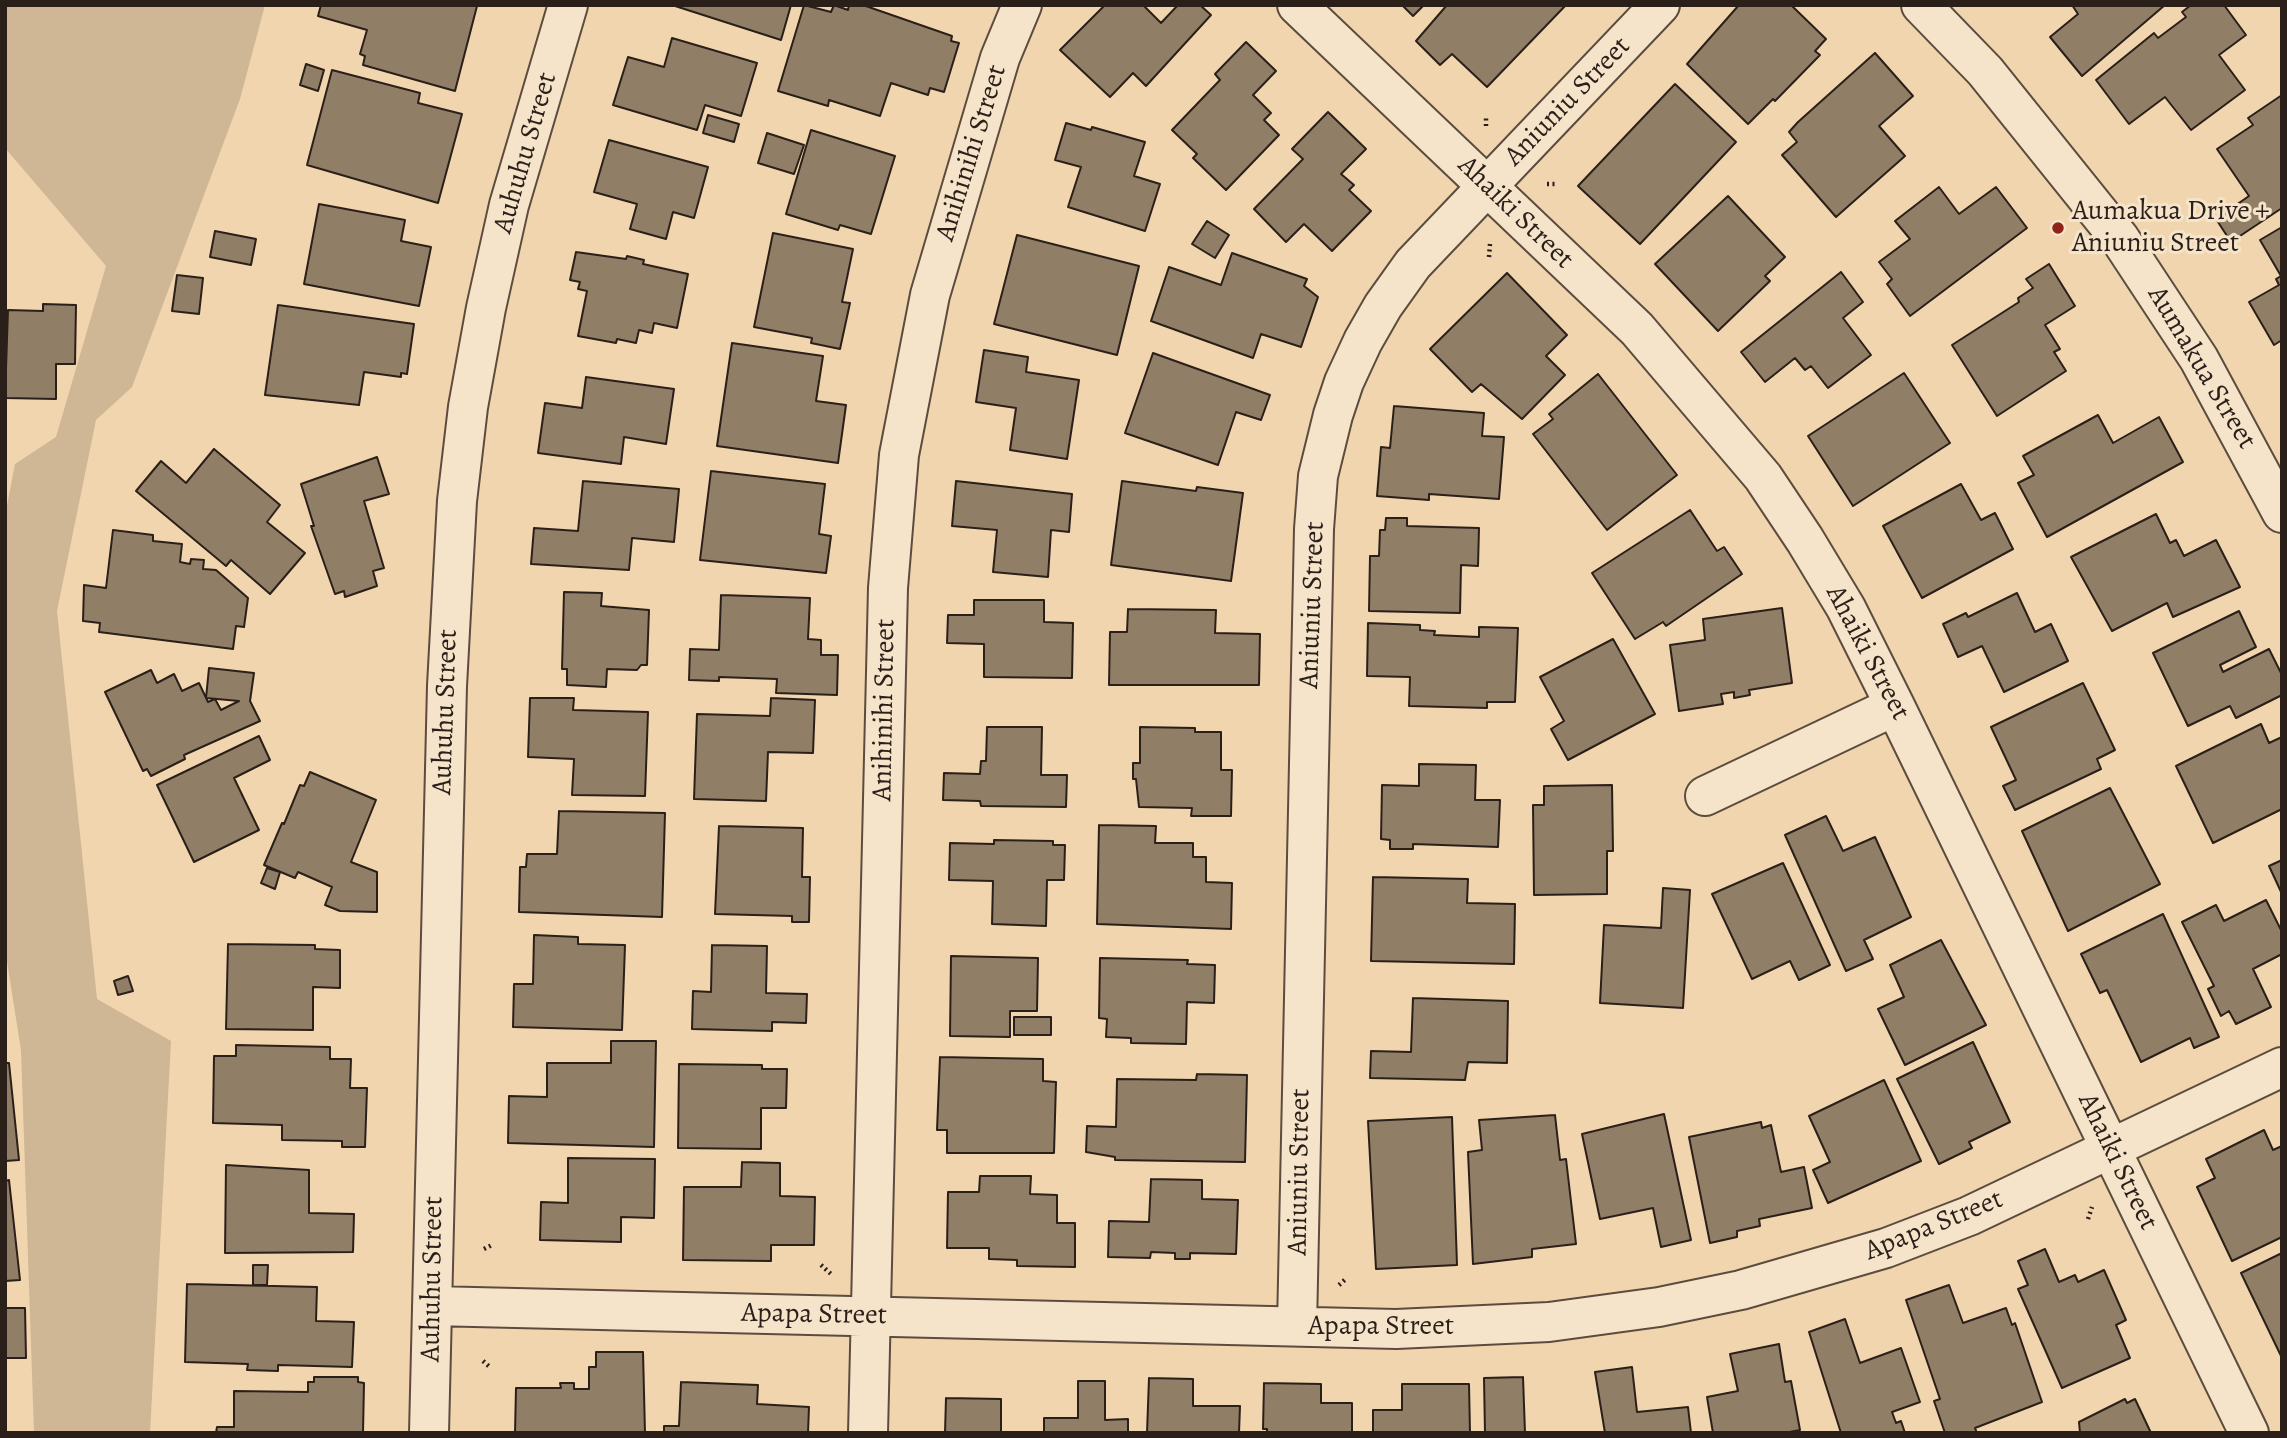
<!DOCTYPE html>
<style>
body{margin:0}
#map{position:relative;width:2287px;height:1438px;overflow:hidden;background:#f0d5ae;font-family:Alegreya,serif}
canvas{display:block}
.frame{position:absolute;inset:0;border:7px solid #2b1f19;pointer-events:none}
</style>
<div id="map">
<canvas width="2287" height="1438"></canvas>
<div class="frame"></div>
</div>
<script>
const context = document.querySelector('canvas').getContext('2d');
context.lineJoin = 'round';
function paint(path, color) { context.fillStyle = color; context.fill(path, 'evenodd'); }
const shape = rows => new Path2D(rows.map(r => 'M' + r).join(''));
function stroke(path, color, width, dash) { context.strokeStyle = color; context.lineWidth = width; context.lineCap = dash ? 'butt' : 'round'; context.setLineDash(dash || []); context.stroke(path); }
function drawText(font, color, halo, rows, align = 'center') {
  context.font = font + ' Alegreya,serif'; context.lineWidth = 6; context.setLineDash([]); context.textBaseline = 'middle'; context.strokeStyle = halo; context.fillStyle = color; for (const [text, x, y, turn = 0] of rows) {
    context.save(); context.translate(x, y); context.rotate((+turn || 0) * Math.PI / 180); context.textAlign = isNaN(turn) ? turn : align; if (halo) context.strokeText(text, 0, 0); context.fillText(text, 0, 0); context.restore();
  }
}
const green = shape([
 [5,5,265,5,240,99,132,387,96,420,57,611,97,999,171,1041,150,1433,34,1433,21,1050,5,949,5,516,15,464,56,437,106,266,5,148]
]);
const building = shape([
 [321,5,477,6,455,91,363,65,365,56,360,54,367,30,318,16,321,5],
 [672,5,791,5,781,40,672,5],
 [804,5,831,12,834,5,848,10,849,5,863,5,952,36,951,41,959,43,944,92,930,88,928,95,891,83,880,116,829,100,828,106,778,91,804,5],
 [1105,5,1143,5,1161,23,1178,5,1200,5,1211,15,1146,86,1133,73,1110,97,1060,50,1105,5],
 [1402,5,1424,5,1413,16,1402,5],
 [1566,5,1487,87,1452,54,1440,65,1416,41,1447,5,1566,5],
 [1739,5,1791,5,1826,39,1815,51,1820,55,1775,101,1773,99,1748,124,1687,64,1739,5],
 [2072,5,2165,5,2082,76,2050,37,2078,14,2072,5],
 [2191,5,2224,5,2246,35,2219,55,2245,90,2191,130,2165,97,2129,124,2096,80,2154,33,2158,38,2186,17,2182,12,2191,5],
 [672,38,757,63,741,116,705,105,697,130,613,105,628,57,664,67,672,38],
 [1246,42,1276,71,1253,95,1271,113,1264,120,1279,135,1226,190,1193,158,1197,154,1172,130,1220,80,1215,74,1246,42],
 [1875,53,1913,96,1879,126,1905,156,1836,217,1782,155,1797,142,1789,132,1798,122,1875,53],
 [306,64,324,70,318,91,300,85,306,64],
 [332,70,420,93,418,103,462,114,438,203,307,165,332,70],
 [1675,84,1736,142,1640,244,1578,186,1675,84],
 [2282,95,2282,208,2231,242,2216,219,2249,196,2217,149,2253,125,2248,118,2282,95],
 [1328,112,1366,149,1341,174,1354,185,1349,190,1371,211,1332,251,1304,224,1286,242,1254,209,1303,159,1292,149,1328,112],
 [708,115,739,124,734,142,703,133,708,115],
 [1066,123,1091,130,1092,127,1145,142,1134,176,1160,184,1145,231,1068,207,1081,167,1055,160,1066,123],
 [811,130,895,156,871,234,840,225,838,230,786,214,811,130],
 [767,133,804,145,794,174,758,163,767,133],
 [609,140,708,167,694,218,673,212,666,239,630,229,637,204,594,192,609,140],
 [1939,187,1959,214,1996,187,2027,228,1910,316,1887,284,1892,279,1879,262,1910,239,1895,221,1939,187],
 [1728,196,1785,257,1765,276,1770,281,1718,331,1655,264,1728,196],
 [319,204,405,220,401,241,431,247,419,306,304,284,319,204],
 [1207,221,1229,235,1215,258,1192,244,1207,221],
 [2282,227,2282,340,2274,345,2249,302,2279,285,2276,279,2281,276,2260,240,2282,227],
 [215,231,256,239,251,265,210,257,215,231],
 [773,233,853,249,842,302,850,303,840,349,811,343,812,338,754,327,773,233],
 [1017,235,1139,266,1117,355,994,324,1017,235],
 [576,252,626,259,627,256,644,260,643,264,688,274,677,328,654,323,652,333,639,330,636,343,617,339,616,343,578,336,587,291,578,289,580,282,570,280,576,252],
 [1232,253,1307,279,1304,286,1318,297,1301,347,1261,334,1253,358,1151,321,1169,267,1221,285,1232,253],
 [2049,264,2075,306,2045,325,2060,349,2054,352,2066,371,1997,416,1952,345,2019,302,2018,298,2033,288,2026,279,2049,264],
 [1841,272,1863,302,1843,318,1871,355,1828,388,1811,366,1805,370,1795,358,1765,382,1741,352,1841,272],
 [1507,273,1567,335,1546,356,1565,375,1522,419,1481,384,1472,392,1430,349,1507,273],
 [177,275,203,278,199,314,172,311,177,275],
 [43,304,76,305,75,364,56,364,56,399,5,398,8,310,43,311,43,304],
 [278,305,414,324,407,374,401,373,401,377,364,372,359,405,265,395,278,305],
 [732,343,823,356,816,401,846,405,838,463,717,446,732,343],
 [984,350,1028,357,1026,372,1079,380,1067,459,1010,450,1016,408,976,402,984,350],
 [1153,353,1270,395,1261,420,1236,412,1218,465,1125,433,1153,353],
 [1904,373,1950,443,1853,506,1808,436,1904,373],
 [1598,374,1677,475,1607,530,1533,434,1553,419,1549,414,1598,374],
 [586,377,674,389,666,444,624,437,621,464,538,453,545,403,582,408,586,377],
 [1394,406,1484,413,1482,436,1504,437,1499,499,1429,494,1429,500,1377,496,1381,447,1390,448,1394,406],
 [2098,415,2113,443,2159,417,2183,462,2047,537,2018,483,2034,475,2023,456,2098,415],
 [214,449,280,505,267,522,305,553,270,594,231,560,226,566,136,491,161,461,186,483,214,449],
 [377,457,389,494,364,501,384,568,373,571,377,586,345,597,344,591,335,594,311,526,314,526,301,484,377,457],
 [711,471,825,484,819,534,831,536,826,573,700,560,711,471],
 [583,481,679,489,674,542,632,538,629,570,531,564,534,528,578,531,583,481],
 [956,481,1072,494,1069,532,1051,530,1048,577,993,572,997,530,952,526,956,481],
 [1122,481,1196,491,1197,487,1243,493,1231,581,1111,565,1122,481],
 [1961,484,1981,520,1995,513,2013,549,1922,598,1883,526,1961,484],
 [1690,510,1717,551,1724,547,1742,574,1666,626,1663,622,1635,639,1592,573,1690,510],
 [2156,514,2170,543,2176,540,2184,556,2216,540,2240,587,2173,617,2167,603,2112,631,2071,557,2156,514],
 [1386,518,1407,518,1407,526,1479,528,1478,566,1461,565,1460,613,1369,611,1370,556,1379,556,1380,530,1385,530,1386,518],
 [113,530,153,535,153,541,182,544,180,562,190,564,191,559,204,560,203,569,216,570,248,598,244,627,236,626,233,649,99,632,100,623,83,621,84,585,106,588,113,530],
 [564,592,602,593,601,606,649,610,647,665,641,665,637,670,607,669,606,687,567,685,567,669,562,669,564,592],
 [2017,593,2035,632,2051,624,2068,661,2004,692,1982,646,1958,657,1943,624,1966,613,1968,617,2017,593],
 [721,595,810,598,808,639,821,640,821,655,838,655,837,695,776,693,777,679,719,677,719,681,689,680,690,649,719,650,721,595],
 [974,600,1044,600,1044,622,1073,623,1072,678,984,677,984,644,947,643,948,615,974,615,974,600],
 [1782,608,1792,683,1749,690,1750,695,1734,698,1734,692,1721,694,1723,704,1679,711,1670,645,1705,640,1703,619,1782,608],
 [1128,609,1216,610,1215,633,1260,634,1259,685,1109,685,1110,632,1127,632,1128,609],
 [2239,611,2256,647,2220,665,2223,672,2269,649,2282,675,2282,695,2236,718,2230,706,2188,726,2153,653,2239,611],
 [1368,623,1420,625,1420,630,1435,631,1434,635,1479,637,1479,627,1518,628,1515,702,1487,702,1487,708,1409,706,1410,677,1367,676,1368,623],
 [1613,639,1655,714,1568,760,1551,729,1564,721,1540,677,1613,639],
 [209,668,254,673,250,701,260,721,184,755,185,759,151,776,147,769,143,771,105,692,151,670,157,683,174,674,182,691,199,683,208,702,215,699,221,710,239,701,206,698,209,668],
 [2083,683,2115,750,2097,759,2101,769,2015,810,2003,786,2016,780,1991,727,2083,683],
 [530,698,574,698,573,710,648,712,645,796,572,795,574,759,528,757,530,698],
 [771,698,815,700,813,753,768,752,766,801,694,799,697,714,770,716,771,698],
 [2261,724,2269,743,2282,737,2282,809,2213,843,2176,766,2261,724],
 [987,727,1042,727,1041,775,1067,775,1066,807,981,806,980,801,943,800,944,773,980,774,981,761,986,761,987,727],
 [1140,727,1195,728,1195,732,1221,732,1221,770,1232,770,1231,816,1191,816,1192,808,1139,807,1136,779,1133,779,1133,763,1140,763,1140,727],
 [259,736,270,760,234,778,259,830,194,862,157,785,259,736],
 [1419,764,1476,765,1475,800,1500,800,1498,847,1413,844,1413,849,1390,849,1390,840,1381,839,1382,785,1419,786,1419,764],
 [310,772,376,800,351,862,377,872,377,912,340,911,325,905,332,887,298,872,295,878,264,865,282,823,284,824,300,785,304,786,310,772],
 [1612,785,1613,851,1607,851,1607,894,1534,895,1533,805,1544,805,1544,786,1612,785],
 [2110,788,2160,884,2068,931,2022,831,2110,788],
 [559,811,665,813,662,917,519,912,520,867,526,867,527,854,557,854,559,811],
 [1826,816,1843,851,1875,837,1911,917,1864,940,1873,959,1846,971,1785,835,1826,816],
 [1099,825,1156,826,1155,843,1193,843,1193,857,1206,857,1206,882,1232,883,1231,929,1097,924,1099,825],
 [719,826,803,828,802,877,810,877,809,922,792,922,792,916,715,914,719,826],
 [994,840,1053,841,1053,845,1065,845,1064,880,1047,880,1046,926,992,924,993,881,949,880,950,843,994,844,994,840],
 [2282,860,2282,894,2269,866,2282,860],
 [1783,863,1830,965,1799,980,1790,961,1752,979,1712,894,1783,863],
 [267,868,280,872,275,889,261,883,267,868],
 [1373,877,1468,879,1467,903,1515,904,1514,964,1371,961,1373,877],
 [1663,888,1690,890,1683,1008,1600,1003,1604,925,1661,928,1663,888],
 [2266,900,2282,932,2282,954,2253,969,2271,1007,2236,1024,2229,1011,2221,1016,2208,989,2214,986,2182,922,2216,905,2224,921,2266,900],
 [2163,914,2219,1037,2194,1048,2190,1038,2141,1062,2107,990,2100,993,2081,954,2163,914],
 [534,935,578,937,578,944,625,945,622,1030,513,1027,514,984,533,984,534,935],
 [1941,940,1986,1025,1905,1065,1878,1009,1904,997,1890,965,1941,940],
 [228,944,315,945,315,949,340,950,340,988,313,987,313,1030,226,1029,228,944],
 [712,945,767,946,766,993,807,994,806,1023,772,1022,772,1031,692,1029,693,991,711,992,712,945],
 [951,956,1038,958,1037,1011,1010,1011,1010,1037,950,1036,951,956],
 [1100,958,1188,960,1187,964,1215,965,1214,1003,1187,1002,1186,1044,1131,1043,1131,1038,1106,1037,1107,1019,1099,1018,1100,958],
 [128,976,133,991,118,995,114,981,128,976],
 [1413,998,1508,1001,1507,1063,1468,1062,1465,1080,1370,1078,1371,1051,1411,1052,1413,998],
 [1014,1017,1051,1017,1051,1035,1014,1035,1014,1017],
 [611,1041,656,1041,654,1147,508,1143,509,1096,547,1097,547,1063,611,1063,611,1041],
 [1973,1042,2010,1122,1969,1142,1972,1148,1939,1164,1897,1079,1973,1042],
 [236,1045,330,1047,330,1059,351,1059,350,1088,367,1088,365,1147,342,1147,342,1141,282,1140,282,1125,213,1123,214,1056,236,1056,236,1045],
 [940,1057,1043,1059,1043,1081,1056,1082,1054,1153,947,1153,947,1130,937,1130,940,1057],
 [5,1063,9,1063,19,1160,5,1161,5,1063],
 [679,1064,762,1065,762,1069,787,1069,786,1108,761,1108,761,1149,678,1148,679,1064],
 [1197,1074,1247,1075,1245,1162,1115,1160,1115,1157,1086,1152,1087,1126,1116,1127,1117,1079,1196,1080,1197,1074],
 [1884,1080,1921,1161,1828,1203,1813,1170,1830,1162,1809,1116,1884,1080],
 [1664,1114,1691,1240,1661,1247,1653,1208,1600,1219,1582,1134,1664,1114],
 [1555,1115,1560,1160,1566,1159,1576,1244,1532,1249,1532,1257,1473,1264,1468,1152,1482,1150,1479,1120,1555,1115],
 [1452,1117,1457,1265,1376,1269,1368,1121,1452,1117],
 [1761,1122,1762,1128,1771,1125,1781,1172,1804,1167,1812,1208,1759,1219,1760,1226,1737,1231,1737,1237,1710,1243,1689,1137,1761,1122],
 [2264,1130,2273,1150,2282,1146,2282,1237,2232,1261,2197,1187,2215,1178,2206,1159,2264,1130],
 [568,1158,655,1159,654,1218,621,1217,621,1242,540,1240,541,1202,568,1203,568,1158],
 [742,1162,780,1163,780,1196,815,1197,814,1245,771,1245,771,1261,683,1260,684,1187,741,1187,742,1162],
 [226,1165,309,1170,309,1213,354,1214,353,1252,225,1253,226,1165],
 [980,1176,1031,1176,1030,1194,1057,1195,1057,1223,1075,1223,1075,1267,1017,1266,1017,1260,989,1259,989,1248,947,1248,948,1192,979,1192,980,1176],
 [1151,1179,1202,1180,1202,1199,1238,1200,1236,1254,1190,1253,1190,1259,1175,1259,1175,1253,1151,1252,1150,1258,1108,1257,1109,1221,1149,1222,1151,1179],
 [9,1180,20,1280,5,1281,5,1181,9,1180],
 [2045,1249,2059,1282,2075,1275,2078,1282,2104,1270,2126,1320,2116,1325,2130,1358,2062,1388,2018,1289,2028,1285,2018,1261,2045,1249],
 [2282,1253,2282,1358,2241,1273,2282,1253],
 [253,1265,268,1265,267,1285,253,1285,253,1265],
 [187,1284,317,1287,316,1321,354,1322,352,1367,278,1365,278,1371,247,1370,248,1364,185,1362,187,1284],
 [1949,1285,1963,1323,2006,1308,2012,1325,2015,1323,2042,1402,1975,1428,1977,1433,1945,1433,1934,1401,1940,1399,1906,1300,1949,1285],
 [5,1308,25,1308,26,1358,5,1358,5,1308],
 [1845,1319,1860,1363,1901,1348,1920,1402,1892,1412,1896,1423,1901,1421,1905,1433,1841,1433,1809,1332,1845,1319],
 [1779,1344,1785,1382,1791,1381,1800,1430,1784,1433,1713,1433,1707,1397,1738,1391,1730,1354,1779,1344],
 [596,1352,643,1352,645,1433,515,1433,516,1388,561,1388,560,1383,574,1383,574,1389,589,1389,589,1367,596,1367,596,1352],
 [1632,1367,1637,1412,1688,1407,1691,1433,1605,1433,1595,1372,1632,1367],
 [314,1377,358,1377,358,1382,364,1383,363,1433,216,1433,217,1427,234,1427,234,1391,308,1392,308,1382,314,1382,314,1377],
 [1523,1377,1525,1433,1485,1433,1484,1378,1523,1377],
 [1149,1378,1193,1379,1193,1406,1240,1406,1239,1433,1147,1433,1149,1378],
 [1078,1381,1105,1381,1105,1420,1128,1419,1128,1433,1044,1433,1044,1418,1078,1418,1078,1381],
 [681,1382,758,1385,757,1404,809,1407,808,1433,664,1433,664,1426,679,1426,681,1382],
 [1264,1383,1321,1384,1321,1403,1352,1403,1352,1433,1267,1433,1267,1429,1263,1429,1264,1383],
 [1402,1384,1469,1384,1470,1433,1373,1433,1373,1410,1402,1410,1402,1384],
 [946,1398,1001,1399,1001,1433,945,1433,946,1398],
 [2125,1399,2127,1403,2135,1399,2151,1433,2080,1433,2079,1422,2125,1399]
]);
const path = shape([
 [1486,126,1486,115],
 [1547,184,1557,184],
 [1489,257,1490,244],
 [2088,1219,2092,1207],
 [484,1249,492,1245],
 [821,1265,831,1274],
 [1339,1285,1347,1278],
 [483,1361,491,1368]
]);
const minor = shape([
 [1297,5,1637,329,1763,477,1805,540,1846,608,1895,706,2249,1433],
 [1921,5,1985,71,2120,239,2199,359,2282,513],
 [1705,796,1895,706],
 [432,1306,1396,1329,1549,1322,1659,1307,1741,1290,1886,1248,1969,1216,2282,1067],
 [1297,1326,1314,529,1318,476,1333,415,1344,382,1363,341,1383,306,1413,264,1660,5],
 [429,1433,447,686,457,501,468,407,486,308,509,205,568,5],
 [868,1433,888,588,899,455,930,295,1000,58,1022,5]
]);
const markers = [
 [2058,228,7,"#8f2418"]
];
const streetNames = [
 ["Aniuniu Street",1568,102,-46],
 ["Auhuhu Street",526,153,-74],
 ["Anihinihi Street",972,153,-73],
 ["Ahaiki Street",1515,213,44],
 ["Aumakua Street",2201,368,59],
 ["Aniuniu Street",1313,605,-88],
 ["Ahaiki Street",1867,653,62],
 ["Anihinihi Street",885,710,-89],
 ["Auhuhu Street",446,712,-88],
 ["Ahaiki Street",2117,1162,64],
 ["Aniuniu Street",1300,1172,-89],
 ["Apapa Street",1934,1226,-22],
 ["Auhuhu Street",433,1279,-89],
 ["Apapa Street",814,1315,1],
 ["Apapa Street",1381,1327]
];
const poiNames = [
 ["Aumakua Drive +",2072,212],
 ["Aniuniu Street",2072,244]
];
paint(green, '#cfb695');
paint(building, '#917e66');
stroke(building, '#2b1f19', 2);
stroke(minor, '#5c4c3e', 42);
stroke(path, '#2b1f19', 4.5, [2, 3.5]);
stroke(minor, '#f5e4ca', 38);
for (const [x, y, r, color] of markers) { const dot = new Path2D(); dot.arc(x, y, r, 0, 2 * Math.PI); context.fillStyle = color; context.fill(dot); stroke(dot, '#f5e4ca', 2.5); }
drawText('28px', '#2b1f19', '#f5e4ca', streetNames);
drawText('28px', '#2b1f19', '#f5e4ca', poiNames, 'left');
</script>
